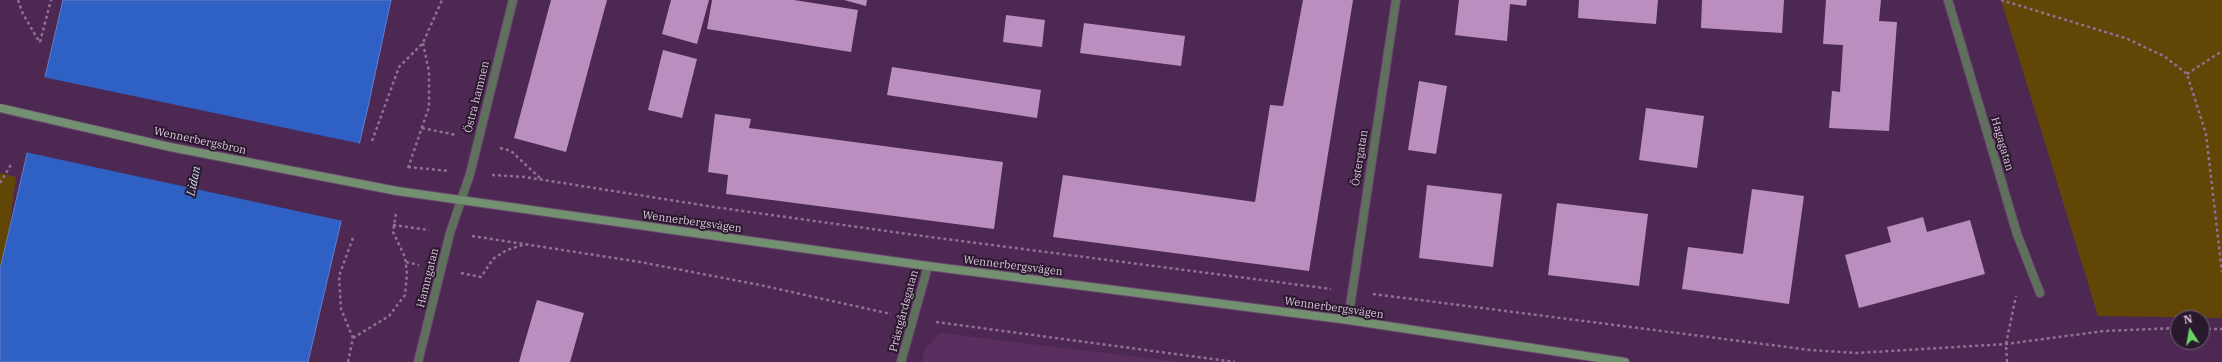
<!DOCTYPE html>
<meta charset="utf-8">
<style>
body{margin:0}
#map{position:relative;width:2222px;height:362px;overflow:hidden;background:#4d2852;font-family:"IBM Plex Serif",serif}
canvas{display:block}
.north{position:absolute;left:2170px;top:310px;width:40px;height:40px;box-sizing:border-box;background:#2a192c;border:1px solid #725f75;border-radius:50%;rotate:349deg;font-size:11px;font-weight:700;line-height:16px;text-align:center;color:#dfc8e2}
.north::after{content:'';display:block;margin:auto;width:14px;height:18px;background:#6ad363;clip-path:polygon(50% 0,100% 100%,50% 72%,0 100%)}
</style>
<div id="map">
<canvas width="2222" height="362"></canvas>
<div class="north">N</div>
</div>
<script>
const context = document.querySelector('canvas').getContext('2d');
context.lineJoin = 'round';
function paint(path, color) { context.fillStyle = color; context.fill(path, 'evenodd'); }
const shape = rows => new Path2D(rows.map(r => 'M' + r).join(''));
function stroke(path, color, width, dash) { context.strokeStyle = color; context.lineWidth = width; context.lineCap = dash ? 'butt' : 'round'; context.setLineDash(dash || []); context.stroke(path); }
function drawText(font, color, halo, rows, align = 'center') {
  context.font = font + ' "IBM Plex Serif",serif'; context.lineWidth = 4; context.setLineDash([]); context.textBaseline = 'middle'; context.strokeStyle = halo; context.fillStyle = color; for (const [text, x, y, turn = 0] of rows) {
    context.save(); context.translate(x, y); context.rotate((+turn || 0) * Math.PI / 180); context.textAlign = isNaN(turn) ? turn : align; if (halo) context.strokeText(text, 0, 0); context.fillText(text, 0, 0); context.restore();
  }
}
const built = shape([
 [940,333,1179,362,922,362,925,349]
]);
const green = shape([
 [2001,0,2222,0,2222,318,2098,316],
 [0,173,16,177,9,230,0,269]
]);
const water = shape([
 [63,0,391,0,368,107,308,362,0,362,0,269,63,0]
]);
const pier = shape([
 [43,77,362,144,343,221,25,152]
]);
const building = shape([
 [551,0,607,0,566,152,514,138],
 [671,0,709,0,697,44,662,34],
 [712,0,794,0,858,10,851,52,707,29],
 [844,0,867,0,866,6],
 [1303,0,1353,0,1309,271,1053,237,1063,175,1255,202,1270,105,1283,106],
 [1459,0,1527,0,1526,6,1510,4,1507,41,1455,35],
 [1579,0,1658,0,1656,24,1578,18],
 [1702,0,1784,0,1782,33,1701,28],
 [1826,0,1881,0,1879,21,1897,22,1889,131,1829,128,1832,91,1840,92,1843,45,1823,44],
 [1006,15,1045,20,1042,47,1003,42],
 [1084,23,1185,36,1181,66,1080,53],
 [663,50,697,59,682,118,648,110],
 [892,67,1041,90,1037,118,887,95],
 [1419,81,1447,86,1436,154,1408,150],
 [1646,108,1704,116,1697,168,1639,160],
 [715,114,751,119,749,128,1003,162,994,229,726,194,728,175,708,172],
 [1427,185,1502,194,1493,267,1419,258],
 [1752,189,1804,196,1789,304,1682,289,1688,247,1743,254],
 [1557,203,1648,214,1639,286,1548,275],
 [1923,217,1927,232,1970,220,1985,274,1859,308,1845,255,1891,242,1887,227],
 [537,300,584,313,570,362,519,362]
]);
const path = shape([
 [18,0,23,14,40,43],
 [2001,0,2125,38,2164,56,2187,74,2206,134,2222,272],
 [40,42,51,0],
 [2187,74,2222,51],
 [422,128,456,135],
 [372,141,399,67,423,43,442,0],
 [500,148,511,151,541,179],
 [408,167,449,171],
 [408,168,429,107,429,72,423,43],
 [492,175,525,177,714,207,915,235,1331,289],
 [0,183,12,163],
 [393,225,429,230],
 [472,236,640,262,760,285,891,314],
 [406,262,419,265],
 [461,273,481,277,493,259,507,250,523,245],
 [1373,294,1810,350,1857,353,2006,344,2104,331,2178,328],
 [936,322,1235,362],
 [2202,329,2222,329],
 [353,338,389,316,405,295,407,274,405,257,393,232,396,214],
 [353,338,341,309,339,276,354,235],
 [348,362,353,338],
 [2007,362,2006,344,2016,296]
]);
const minor = shape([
 [1948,0,2017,234,2040,293],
 [1348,320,1396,0],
 [901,362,928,266]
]);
const tertiary = shape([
 [418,362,450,233,470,174,513,0]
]);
const secondary = shape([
 [397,191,928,266,1348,320,1625,362]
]);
const secondaryBridge = shape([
 [0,108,170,147,397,191]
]);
const streetNames = [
 ["Östra hamnen",477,97,-76],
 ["Wennerbergsbron",200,141,12],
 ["Hagagatan",2002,144,74],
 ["Östergatan",1360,158,-81],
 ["Wennerbergsvägen",692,222,8],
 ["Wennerbergsvägen",1013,266,7],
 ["Hamngatan",428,278,-76],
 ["Wennerbergsvägen",1334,308,8],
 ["Prästgårdsgatan",904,311,-75]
];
const waterNames = [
 ["Lidan",194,181,-78]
];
paint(built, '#5a2f60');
paint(green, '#614606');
paint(water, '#2f60c4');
stroke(water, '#647fcd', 1);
paint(pier, '#4d2852');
paint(building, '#ba8fc0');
stroke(minor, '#67456c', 10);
stroke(tertiary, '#67456c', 10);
stroke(secondary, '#67456c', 10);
stroke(path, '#8f7194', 2.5, [3, 3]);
stroke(minor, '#5f715d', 8);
stroke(tertiary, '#5f715d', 8);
stroke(secondary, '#739070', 8);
stroke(secondaryBridge, '#67456c', 10, []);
stroke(secondaryBridge, '#739070', 8);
drawText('11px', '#dfc8e2', '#2a192c', streetNames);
drawText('italic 12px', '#cddbf5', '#2a192c', waterNames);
</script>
